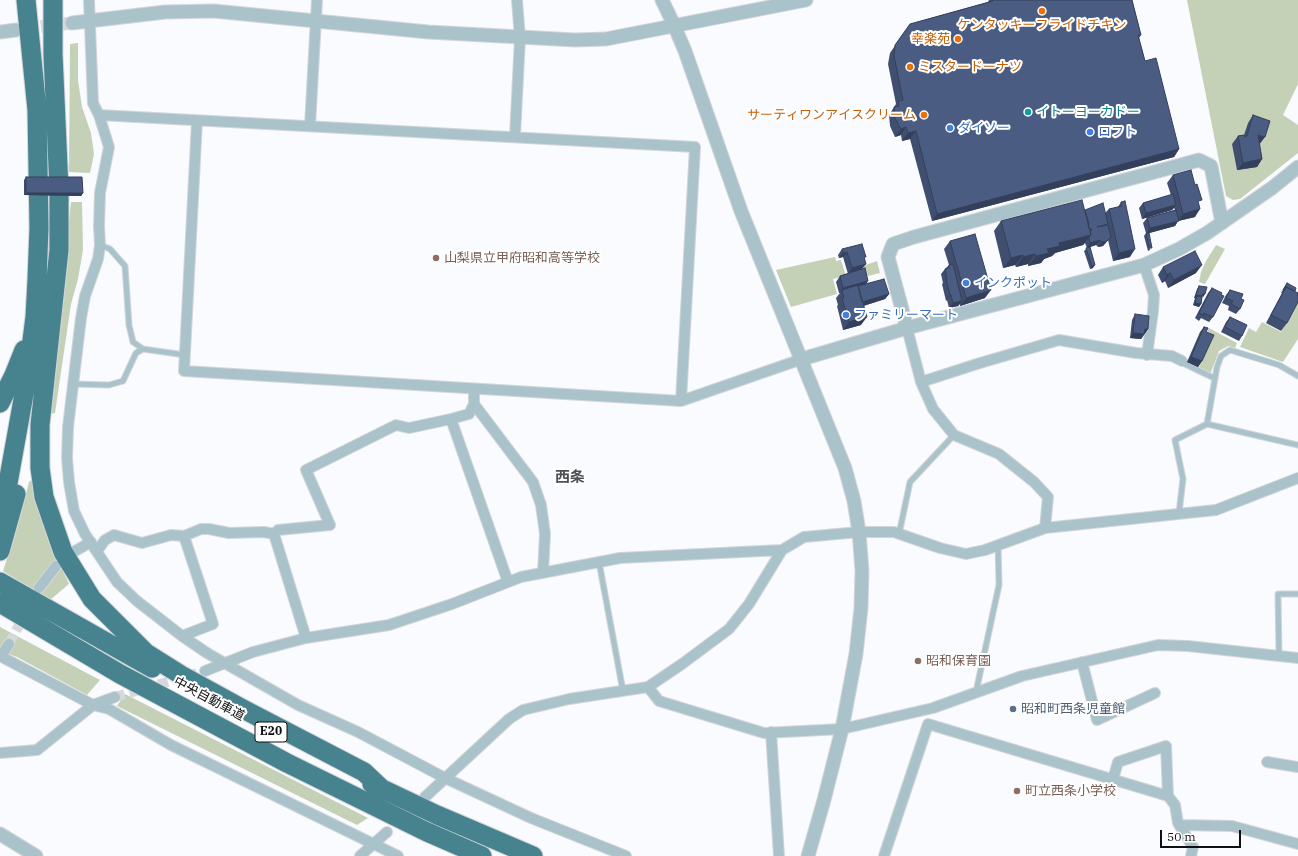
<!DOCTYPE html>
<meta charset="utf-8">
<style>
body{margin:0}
#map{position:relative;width:1298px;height:856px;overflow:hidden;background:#f9fbff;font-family:"IBM Plex Serif",serif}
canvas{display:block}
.scale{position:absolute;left:1160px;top:830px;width:81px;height:18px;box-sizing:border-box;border:2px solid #0f1011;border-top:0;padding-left:5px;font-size:12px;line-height:14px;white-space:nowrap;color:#0f1011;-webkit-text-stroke:3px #fff;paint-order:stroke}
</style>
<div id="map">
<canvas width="1298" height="856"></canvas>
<div class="scale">50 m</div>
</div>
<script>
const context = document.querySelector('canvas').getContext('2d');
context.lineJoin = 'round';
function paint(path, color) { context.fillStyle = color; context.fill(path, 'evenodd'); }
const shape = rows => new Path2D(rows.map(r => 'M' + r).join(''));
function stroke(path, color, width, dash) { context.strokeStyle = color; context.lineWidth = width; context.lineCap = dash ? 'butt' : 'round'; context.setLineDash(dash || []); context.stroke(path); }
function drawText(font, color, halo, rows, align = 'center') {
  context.font = font + ' "IBM Plex Serif","Noto Sans JP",serif'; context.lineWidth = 4; context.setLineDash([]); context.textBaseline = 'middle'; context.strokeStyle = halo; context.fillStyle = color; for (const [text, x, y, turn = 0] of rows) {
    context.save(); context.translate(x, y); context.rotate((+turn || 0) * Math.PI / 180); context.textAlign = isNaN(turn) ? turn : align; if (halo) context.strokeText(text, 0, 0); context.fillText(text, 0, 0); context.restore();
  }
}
const green = shape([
 [1187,0,1298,0,1298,84,1283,115,1298,125,1298,153,1240,199,1233,200,1226,196],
 [78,43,78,80,82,107,91,133,94,154,90,173,69,172,70,44],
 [71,202,82,202,83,250,78,279,71,304,55,413,49,414],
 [1216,245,1225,249,1205,284,1199,282,1201,272,1206,261],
 [835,257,836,261,841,260,846,276,833,279,837,294,791,307,776,270],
 [877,261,880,273,864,277,863,266],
 [1298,302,1298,339,1283,362,1240,347,1249,328,1256,332,1262,322,1281,332],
 [1209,328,1237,343,1235,348,1228,346,1219,351,1211,372,1208,372,1199,367,1211,340,1205,336],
 [34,478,47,535,69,584,50,600,3,571,18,525,29,482],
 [0,627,100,680,87,695,17,657,0,651],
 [125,694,368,818,357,825,117,706]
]);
const minorTunnel = shape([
 [9,644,25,614],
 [115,697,205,671]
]);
const tertiaryTunnel = shape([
 [22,29,72,23]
]);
const service = shape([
 [100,245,110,249,125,266,129,325,133,342,143,349],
 [1182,361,1185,364,1214,378],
 [73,384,109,385,123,381,136,353,143,349,185,355],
 [1207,424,1217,367,1221,356,1230,350,1279,365,1298,376],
 [1179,513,1183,479,1175,440,1207,424,1298,445],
 [899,534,910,482,954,435],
 [599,562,623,691],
 [1279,656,1278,594,1298,594],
 [976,692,999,585,998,545]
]);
const minor = shape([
 [89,0,93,103,99,115,109,147,100,193,99,226,100,245,98,259,85,296,81,318,68,427,67,458,69,482,74,511,85,534,117,582,137,601,182,636,207,653,298,705,358,732,445,778,531,818,626,856],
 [99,115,695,147,681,401,184,371,197,121],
 [310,126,317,0],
 [515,136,520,38,517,0],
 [1144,265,1154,295,1153,311,1147,355],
 [907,328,921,382,933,409,954,435,999,454,1034,482,1048,497,1045,528],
 [921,382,980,363,1059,340,1136,353,1172,356,1182,361],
 [474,389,474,404,533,482,541,505,545,534,543,573],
 [681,401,802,359],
 [451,419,508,582],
 [274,534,306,638],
 [75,551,91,542],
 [97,551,105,540,114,535,142,543,171,535,184,536],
 [39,588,56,566],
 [182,636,213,624,184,536,201,529,209,529,229,533,264,532,274,534,278,530,330,525,306,470,396,425,409,428,451,419,469,414,474,404],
 [0,656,93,705,109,709,171,745,398,856],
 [1,656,9,644],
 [1082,662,1097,720,1155,693],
 [205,671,253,652,306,638,389,625,452,604,521,577,620,558,782,550,804,537,859,532,894,532,940,548,966,554,985,550,1045,528,1216,510,1298,478],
 [648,687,659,701,764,733,842,729,933,708,1022,676,1158,645,1188,646,1298,658],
 [771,732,779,856],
 [0,753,37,750,93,705,115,697],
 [1267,762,1298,767],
 [1113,779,1118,762,1166,746,1168,796],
 [425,797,509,719,523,710,569,699,648,687,682,664,729,629,749,604,782,550],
 [1180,825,1232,826,1298,844],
 [360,856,387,832],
 [884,856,928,724,1168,796,1175,805,1178,823,1193,847,1191,856]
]);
const tertiary = shape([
 [662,0,674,25,685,51,741,211,832,436,845,468,854,501,859,532,862,571,861,608,856,654,842,729,824,800,808,856],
 [72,23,165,12,214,11,428,32,575,40,606,39,806,0],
 [0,32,16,30],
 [907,328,888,257,893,244,914,237,1199,160,1211,166,1222,223],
 [802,359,907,328,1144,265,1179,249,1207,233,1272,188,1298,167],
 [0,834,36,856]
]);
const motorway = shape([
 [53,0,53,54,59,189,59,250,40,425,40,468,44,497,63,552,92,599,146,653,181,675,243,709,364,772,383,790],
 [0,403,14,375,24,350],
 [0,509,8,483,28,372,35,317,37,280,39,228,37,110,26,0],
 [0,551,16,494],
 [0,582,152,668],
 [0,603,120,674,287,763,427,832,482,856],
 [372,784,437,815,533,856]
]);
const wall = shape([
 [989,0,1132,0,1141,35,1139,38,1145,61,1179,149,1174,157,932,221,910,139,902,141,901,135,895,137,890,126,889,115,896,104,888,64,890,53,910,24,988,2],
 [1253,115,1262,159,1257,167,1237,170,1232,144,1238,136,1244,135,1248,123],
 [1173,175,1199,204,1195,217,1178,221,1175,226,1149,233,1150,250,1148,251,1144,236,1146,233,1143,223,1147,218,1175,210,1174,208,1172,210,1142,219,1139,208,1143,203,1171,195,1167,183],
 [26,177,83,193,81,196,24,195,24,180],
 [1121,202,1130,257,1113,261,1108,240,1103,246,1098,247,1096,245,1090,247,1093,268,1090,269,1084,251,1087,248,1085,243,1083,245,1055,253,1052,256,1044,259,1041,263,1028,266,1028,264,1016,267,1015,265,1003,268,994,231,1001,221,1084,211,1105,213,1109,209,1118,207],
 [950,241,985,298,960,306,960,304,958,306,949,308,947,300,946,301,942,284,943,283,941,274,945,269,949,265,944,249],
 [842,249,865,259,862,269,867,284,889,294,885,299,863,306,861,325,843,330,837,306,838,305,836,298,840,293,839,293,836,282,840,276,848,274,843,257,839,258,838,255],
 [1163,267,1196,273,1168,288,1165,281,1162,283,1158,275],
 [1287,283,1295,291,1287,323,1281,331,1266,323,1282,293,1281,293],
 [1199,286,1205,294,1203,297,1202,296,1202,297,1201,304,1199,307,1193,305,1195,298,1194,298,1197,289],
 [1212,288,1213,317,1209,322,1201,318,1199,321,1195,318,1208,293],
 [1230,290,1241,299,1240,309,1236,314,1228,310,1229,306,1222,303,1226,295],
 [1135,314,1148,329,1141,339,1130,338,1132,320],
 [1230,317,1242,336,1239,341,1221,332,1226,322],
 [1204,327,1206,332,1202,361,1198,367,1187,362,1200,332]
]);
const shadedWall = shape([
 [906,127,901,135,895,137,901,129],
 [916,131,910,139,902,141,908,133],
 [1258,135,1265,137,1259,145],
 [1179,149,1174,157,932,221,937,214],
 [1262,159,1257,167,1237,170,1243,163],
 [26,193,83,193,81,196,24,195],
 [1176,205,1172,210,1142,219,1146,213],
 [1200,209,1195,217,1178,221,1175,226,1146,234,1150,228,1178,221,1183,214],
 [1091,235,1083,245,1055,253,1052,256,1044,259,1041,263,1028,266,1036,256,1059,243],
 [1111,237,1103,246,1098,247,1102,242],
 [1100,240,1096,245,1087,248,1090,243],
 [1135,249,1130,257,1113,261,1119,253],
 [847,252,843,257,839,258,843,253],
 [1035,254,1028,264,1016,267,1023,257],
 [1023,255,1015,265,1003,268,1011,258],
 [866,264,862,269,848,274,852,268],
 [1095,265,1093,268,1090,269,1092,266],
 [1202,265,1196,273,1168,288,1174,280],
 [1170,273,1165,281,1162,283,1167,275],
 [868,281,865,286,842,290,839,293,843,288],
 [991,290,985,298,960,306,966,298],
 [889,294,885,299,857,308,861,302],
 [1203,294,1205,294,1203,297,1202,296,1200,299,1197,296,1195,298,1194,298,1196,295],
 [950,295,951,295,947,300,946,301],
 [962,301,958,306,949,308,953,303],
 [1195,303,1201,304,1199,307,1193,305],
 [867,317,861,325,843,330,849,322],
 [1145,329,1148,329,1141,339,1130,338,1133,333],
 [1191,357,1202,361,1198,367,1187,362]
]);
const building = shape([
 [993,0,1132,0,1141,35,1138,35,1145,61,1156,58,1179,149,937,214,916,131,908,133,906,127,901,129,895,118,894,107,899,106,898,101,903,100,894,56,895,45,910,24,993,1,993,0],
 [1253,115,1270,121,1265,137,1258,135,1262,159,1243,163,1238,136,1244,135,1245,137,1247,136,1253,115],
 [1191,170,1195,185,1197,184,1202,200,1198,201,1200,209,1183,214,1173,175,1191,170],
 [26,177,82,177,83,193,26,193,26,177],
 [1173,194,1176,205,1146,213,1143,203,1173,194],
 [1082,200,1091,235,1059,243,1060,246,1047,249,1049,253,1036,256,1035,254,1023,257,1023,255,1011,258,1001,221,1082,200],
 [1125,201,1135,249,1119,253,1109,209,1122,206,1121,202,1125,201],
 [1103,203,1108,224,1097,227,1108,225,1111,237,1107,241,1102,242,1100,240,1090,243,1089,237,1091,235,1090,231,1092,230,1092,229,1089,229,1088,224,1089,224,1085,210,1103,203],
 [1176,210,1179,221,1150,228,1147,218,1176,210],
 [1149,233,1152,248,1150,248,1146,234,1149,233],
 [975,234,991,290,966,298,950,241,975,234],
 [862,244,866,257,864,257,866,264,852,268,847,252,843,253,842,249,862,244],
 [1090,247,1095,265,1092,266,1086,248,1090,247],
 [1195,251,1202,265,1174,280,1170,273,1167,275,1163,267,1195,251],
 [953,264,962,301,953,303,951,295,950,295,946,279,947,279,945,269,949,268,949,265,953,264],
 [865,268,868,281,843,288,840,276,865,268],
 [884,279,889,294,862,302,858,286,884,279],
 [1287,283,1296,288,1295,291,1286,287,1284,291,1283,290,1287,283],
 [858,285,867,317,849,322,842,298,844,298,842,290,858,285],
 [1199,286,1207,287,1205,294,1203,294,1202,296,1196,295,1199,286],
 [1286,287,1298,293,1298,302,1287,323,1271,315,1286,287],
 [1212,288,1222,293,1221,295,1224,296,1213,317,1204,313,1203,315,1199,313,1212,288],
 [1230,290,1243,294,1241,299,1244,300,1240,309,1231,304,1233,301,1226,298,1230,290],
 [1197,296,1202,297,1201,304,1195,303,1197,296],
 [1135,314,1149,316,1148,329,1145,329,1144,334,1133,333,1135,314],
 [1230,317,1247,325,1242,336,1225,327,1230,317],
 [1204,327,1208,328,1206,332,1214,335,1202,361,1191,357,1204,327]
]);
const markers = [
 [1042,11,4,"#e8710a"],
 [958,39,4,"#e8710a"],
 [910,67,4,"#e8710a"],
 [1028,112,4,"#0f9aa8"],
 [924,115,4,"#e8710a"],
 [950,128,4,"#3f7fe0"],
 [1090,132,4,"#3f7fe0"],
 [436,258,4,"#8d6e63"],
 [966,283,4,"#3f7fe0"],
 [846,315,4,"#3f7fe0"],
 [918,661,4,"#8d6e63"],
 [1013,709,4,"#5c6f8a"],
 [1017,791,4,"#8d6e63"]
];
const shields = [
 [271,732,32]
];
const shieldNames = [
 ["E20",271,732]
];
const foodNames = [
 ["ケンタッキーフライドチキン",1042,25,"center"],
 ["幸楽苑",950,39],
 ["ミスタードーナツ",918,67,"left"],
 ["サーティワンアイスクリーム",916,115]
];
const cultureNames = [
 ["イトーヨーカドー",1036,112]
];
const shopNames = [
 ["ダイソー",958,128],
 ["ロフト",1098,132],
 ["インクポット",974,283],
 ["ファミリーマート",854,315]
];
const educationNames = [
 ["山梨県立甲府昭和高等学校",444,258],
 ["昭和保育園",926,661],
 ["町立西条小学校",1025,791]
];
const streetNames = [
 ["中央自動車道",209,699,28]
];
const serviceNames = [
 ["昭和町西条児童館",1021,709]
];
const quarterNames = [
 ["西条",570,478]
];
paint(green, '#c4d1b7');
stroke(minorTunnel, '#d6d8db', 10, [10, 5]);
stroke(tertiaryTunnel, '#d6d8db', 13, [13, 6]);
stroke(service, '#d4d5d9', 7);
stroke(minor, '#d4d5d9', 12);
stroke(tertiary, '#d4d5d9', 15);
stroke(motorway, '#d4d5d9', 21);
stroke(service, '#aac3ca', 5);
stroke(minor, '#aac3ca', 10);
stroke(tertiary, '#aac3ca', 13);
stroke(motorway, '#47828f', 19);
paint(wall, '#404f70');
paint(shadedWall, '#34405b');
paint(building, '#4b5c82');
stroke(building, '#34405b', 1);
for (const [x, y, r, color] of markers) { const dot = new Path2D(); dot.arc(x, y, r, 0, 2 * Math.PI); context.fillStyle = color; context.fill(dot); stroke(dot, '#fff', 1.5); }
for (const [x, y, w] of shields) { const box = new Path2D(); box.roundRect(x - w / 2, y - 10, w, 20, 3); context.fillStyle = '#fff'; context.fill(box); stroke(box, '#0f1011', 1); }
drawText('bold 12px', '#0f1011', null, shieldNames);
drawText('13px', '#c56008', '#fff', foodNames, 'right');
drawText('13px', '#0d838f', '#fff', cultureNames, 'left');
drawText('13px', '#366cbe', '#fff', shopNames, 'left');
drawText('13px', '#785e54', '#fff', educationNames, 'left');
drawText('13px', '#0f1011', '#fff', streetNames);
drawText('13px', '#4e5e75', '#fff', serviceNames, 'left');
drawText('bold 15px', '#4e5053', '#fff', quarterNames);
</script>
